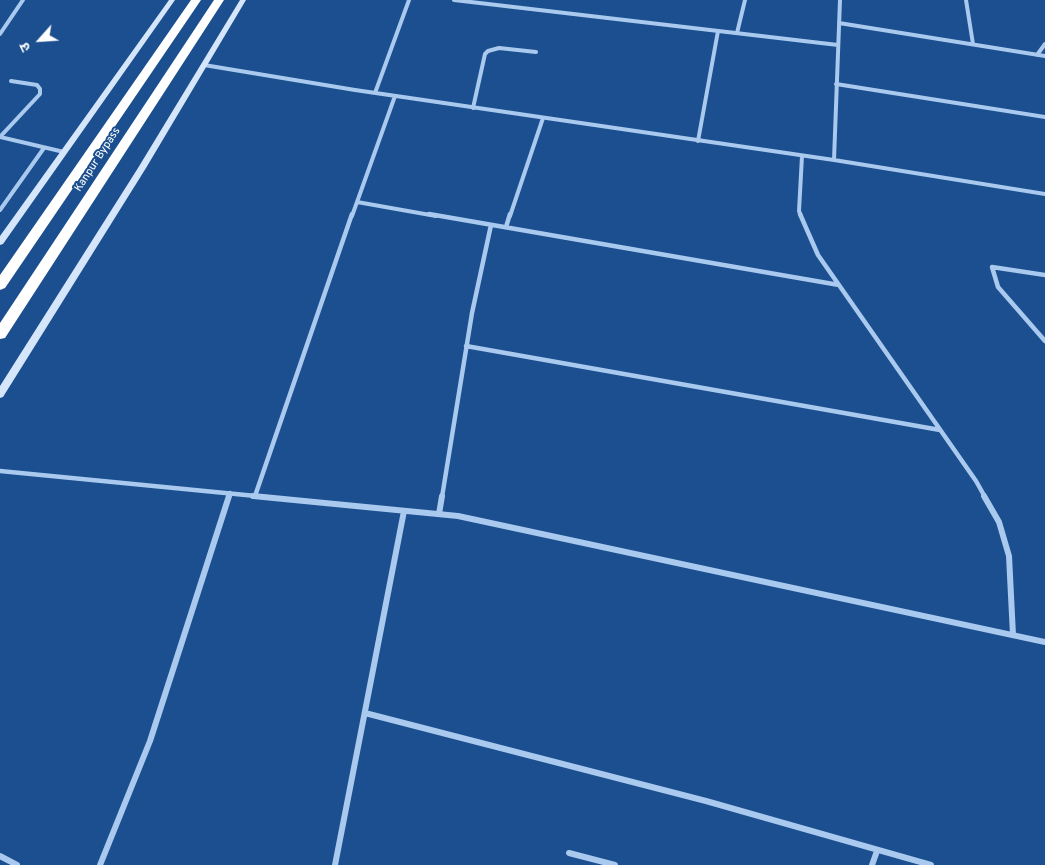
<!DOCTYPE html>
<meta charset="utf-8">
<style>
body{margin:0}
#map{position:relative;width:1045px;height:865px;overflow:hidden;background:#1b4f8f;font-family:Overpass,"Noto Sans Devanagari",sans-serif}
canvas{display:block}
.north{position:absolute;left:15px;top:15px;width:50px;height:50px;-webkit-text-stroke:4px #1b4f8f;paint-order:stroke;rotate:244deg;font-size:14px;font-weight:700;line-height:20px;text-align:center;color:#fff}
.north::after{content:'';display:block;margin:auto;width:18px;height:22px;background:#fff;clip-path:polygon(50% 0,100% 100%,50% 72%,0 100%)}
</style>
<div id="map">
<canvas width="1045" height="865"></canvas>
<div class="north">उ</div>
</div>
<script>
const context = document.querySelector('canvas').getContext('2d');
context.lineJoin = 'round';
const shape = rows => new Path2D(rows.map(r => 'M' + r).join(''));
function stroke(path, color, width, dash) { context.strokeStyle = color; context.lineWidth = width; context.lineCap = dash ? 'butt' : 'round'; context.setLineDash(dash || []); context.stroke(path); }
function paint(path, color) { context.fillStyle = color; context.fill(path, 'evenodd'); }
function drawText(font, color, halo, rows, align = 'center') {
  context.font = font + ' Overpass,sans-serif'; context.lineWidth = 4; context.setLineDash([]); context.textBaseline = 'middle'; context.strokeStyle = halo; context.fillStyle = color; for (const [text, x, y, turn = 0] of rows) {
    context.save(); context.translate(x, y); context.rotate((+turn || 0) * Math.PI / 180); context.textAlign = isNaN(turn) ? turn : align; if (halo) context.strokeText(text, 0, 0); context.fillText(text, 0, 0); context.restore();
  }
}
const streetFar2 = shape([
 [454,0,838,45],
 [966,0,973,44],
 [839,23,1045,56],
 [737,33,745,0],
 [0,34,23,0],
 [1037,55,1045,44],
 [204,65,355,90,834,160,1045,194],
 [836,84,1045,117],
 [375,93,409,0],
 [473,108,485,54,488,51,499,48,536,52],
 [0,137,40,94,40,89,37,85,11,81],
 [0,137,64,152],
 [698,141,718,31],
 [834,160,840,0],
 [357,202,436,216],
 [0,210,44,148],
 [352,216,395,96],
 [510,216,543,118],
 [801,216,799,211,802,156]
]);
const streetFar1 = shape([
 [429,214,839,285],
 [800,214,818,255,976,481,985,497],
 [506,227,510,214],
 [1045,275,992,267,998,287,1045,341],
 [466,346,940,430],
 [0,471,266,497],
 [255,496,352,214],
 [229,497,230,493],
 [442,497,472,313,491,225]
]);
const street = shape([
 [253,496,458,516,1045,642],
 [984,496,999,522,1009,556,1013,635],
 [439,514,442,496],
 [365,713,706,801,931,865],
 [569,853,615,865],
 [0,856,17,865],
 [100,865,150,741,229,496],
 [335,865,404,511],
 [872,865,877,851]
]);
const secondary = shape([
 [169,0,175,0,3,244,0,245,0,236,169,0],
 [240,0,246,0,146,168,3,397,0,398,0,386,138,168,240,0]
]);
const highway = shape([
 [191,0,201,0,5,288,0,290,0,275,191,0],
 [214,0,224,0,5,338,0,339,0,323,214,0]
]);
const farStreetnames = [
 ["Kanpur Bypass",98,160,-57]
];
stroke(streetFar2, '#a9c9ee', 4);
stroke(streetFar1, '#a9c9ee', 4.5);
stroke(street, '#a9c9ee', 6);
paint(secondary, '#d6e6fa');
paint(highway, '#fff');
drawText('11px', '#fff', '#1b4f8f', farStreetnames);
</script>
